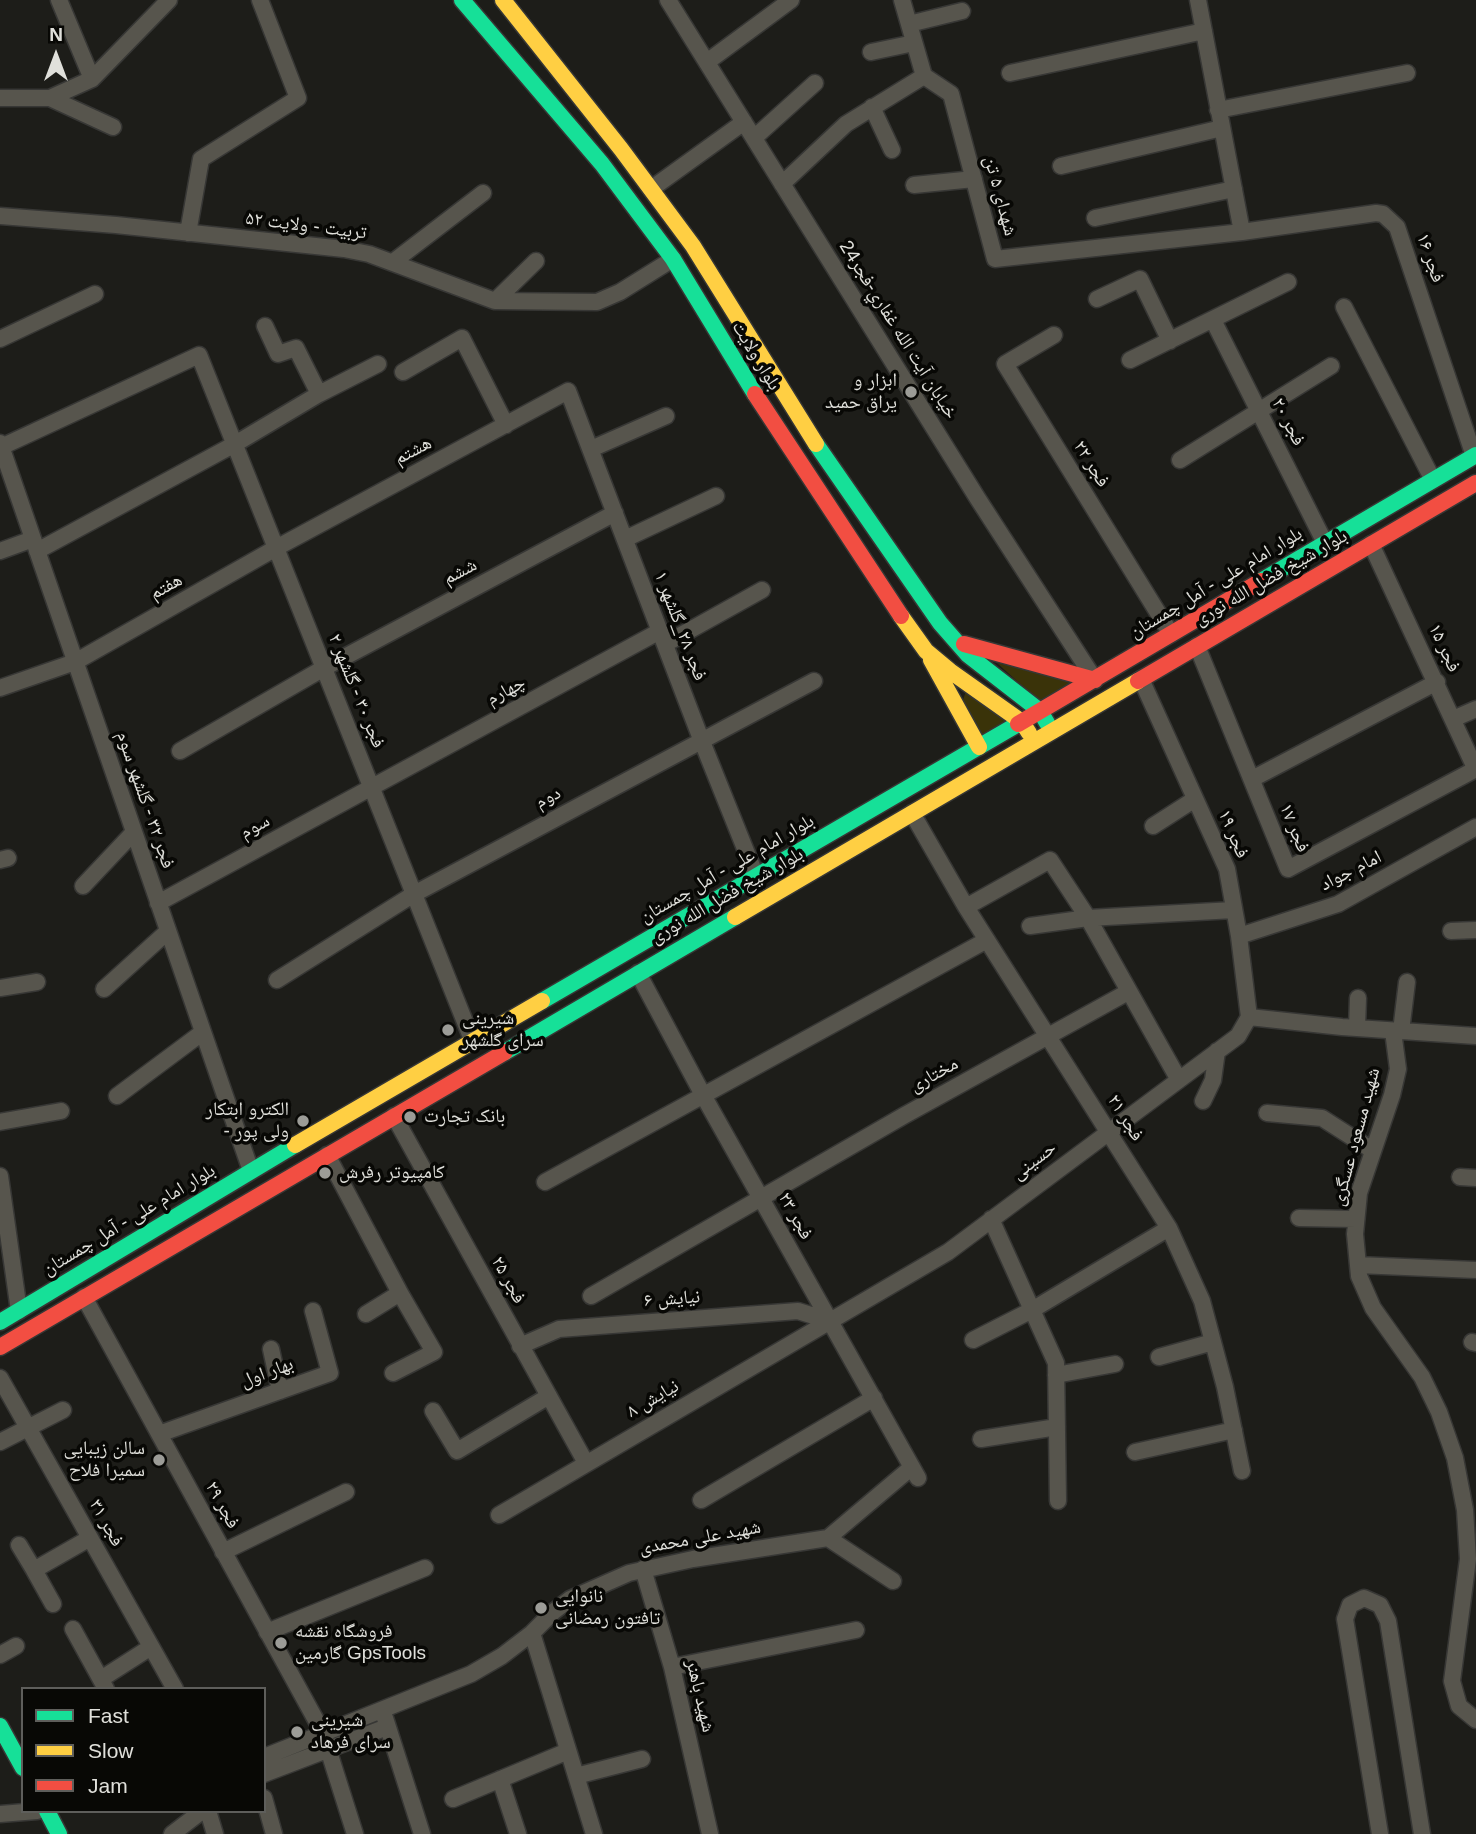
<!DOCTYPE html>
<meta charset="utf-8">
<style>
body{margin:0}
#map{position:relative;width:1476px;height:1834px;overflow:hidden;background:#1d1d19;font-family:Arial,sans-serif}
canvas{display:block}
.legend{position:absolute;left:21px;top:1687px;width:245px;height:126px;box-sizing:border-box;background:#080805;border:2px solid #5e5e5b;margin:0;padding:9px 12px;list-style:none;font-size:21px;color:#e0e0db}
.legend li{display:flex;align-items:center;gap:14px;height:35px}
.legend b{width:35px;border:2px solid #5e5e5b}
.north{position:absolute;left:21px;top:21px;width:70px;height:70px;-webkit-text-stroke:5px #080805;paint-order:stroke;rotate:0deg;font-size:19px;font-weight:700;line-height:28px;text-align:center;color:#e0e0db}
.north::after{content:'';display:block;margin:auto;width:24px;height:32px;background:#e0e0db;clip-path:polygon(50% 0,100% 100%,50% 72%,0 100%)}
</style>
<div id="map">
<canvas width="1476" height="1834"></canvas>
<ul class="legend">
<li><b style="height:9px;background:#16e098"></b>Fast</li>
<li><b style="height:9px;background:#ffcf43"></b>Slow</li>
<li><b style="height:9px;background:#f24e42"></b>Jam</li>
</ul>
<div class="north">N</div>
</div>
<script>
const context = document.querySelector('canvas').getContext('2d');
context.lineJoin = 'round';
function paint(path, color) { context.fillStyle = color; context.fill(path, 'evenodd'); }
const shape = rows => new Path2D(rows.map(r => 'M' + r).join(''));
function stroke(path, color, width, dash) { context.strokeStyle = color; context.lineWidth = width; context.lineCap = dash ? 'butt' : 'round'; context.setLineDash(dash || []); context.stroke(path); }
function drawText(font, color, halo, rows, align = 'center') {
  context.font = font + ' Arial,"Noto Naskh Arabic",sans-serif'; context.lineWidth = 7; context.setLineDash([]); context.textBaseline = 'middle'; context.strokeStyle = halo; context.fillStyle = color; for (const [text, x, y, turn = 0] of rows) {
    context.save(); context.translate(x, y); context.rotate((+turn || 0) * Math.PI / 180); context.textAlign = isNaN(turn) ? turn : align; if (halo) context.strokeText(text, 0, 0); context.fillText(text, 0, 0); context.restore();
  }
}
const green = shape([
 [997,663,1077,681,1040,702],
 [966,691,1009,721,981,737,963,700]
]);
const street = shape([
 [59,0,92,79],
 [668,0,978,499,1095,680],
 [902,0,924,76,951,94,995,259,1242,232,1376,213,1383,214,1397,227,1474,456],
 [1198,0,1242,232],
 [909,24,962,11],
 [871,52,914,43],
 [707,62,791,0],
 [1010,73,1204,31],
 [0,98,50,98,92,79,169,0],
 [50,98,113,127],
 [872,107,892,150],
 [1218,110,1407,73],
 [754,138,815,83],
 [1061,166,1222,128],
 [782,184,846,124,924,76],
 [914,185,974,179],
 [651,189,744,122],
 [0,216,116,225,344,249,369,254,495,301,597,302,620,292,673,259],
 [1095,218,1234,189],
 [188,233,201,159,298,98,260,0],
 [393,262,483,193],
 [1097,299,1140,279,1170,341],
 [495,301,536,261],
 [1344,307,1433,480],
 [1213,320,1325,543],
 [265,326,278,354,296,348,319,394],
 [1054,335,1005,364,1171,634],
 [0,339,95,294],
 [1130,360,1288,282],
 [403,372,462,338,506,425],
 [0,443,251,1171],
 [1,447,199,355,473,1042],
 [591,449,666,416],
 [1180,460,1331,366],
 [625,539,716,496],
 [1371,544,1476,770],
 [0,551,33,539],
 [37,551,235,444,319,394,378,364],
 [665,644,762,590],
 [1197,646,1288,869,1476,769],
 [1141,679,1227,869,1239,936,1249,1017],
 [0,688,75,662,276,548,568,391,701,739,756,876],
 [1453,719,1476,709],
 [180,751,324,668,615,513],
 [1252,779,1437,682],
 [912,813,966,907,1169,1228,1202,1301,1225,1387,1242,1471],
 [1153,826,1195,799],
 [0,860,8,858],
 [83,886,134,832],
 [158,903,660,631],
 [966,907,1050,860,1088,918,1179,1080],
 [1030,926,1088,918,1234,910],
 [1451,931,1476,930],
 [1239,936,1338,904,1476,827],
 [638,973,703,1095,918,1478],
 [277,980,414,894,814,681],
 [0,988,37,982],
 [104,989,168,931],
 [1249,1017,1342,1027,1476,1036],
 [1357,1028,1358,998],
 [1393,1031,1398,1069,1392,1095,1359,1193,1355,1234,1359,1276,1373,1308,1422,1377,1439,1412,1455,1458,1465,1510,1468,1559,1452,1681,1459,1706,1476,1720],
 [1401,1031,1407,982],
 [117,1096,203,1032],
 [1203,1101,1213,1080,1217,1051],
 [1267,1113,1322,1118,1372,1150],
 [394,1116,586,1463],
 [0,1122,61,1111],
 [327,1155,400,1293,366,1314],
 [0,1176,19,1311],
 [1460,1177,1476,1178],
 [545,1182,987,940],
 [1299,1218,1356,1219],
 [991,1219,1056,1363,1058,1501],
 [1358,1265,1476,1270],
 [591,1296,905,1115,1128,992],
 [84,1297,323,1733,355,1834],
 [973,1340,1032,1310,1169,1228],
 [1472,1342,1476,1343],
 [520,1346,559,1329,798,1311,830,1321],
 [271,1349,280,1391],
 [1159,1357,1213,1342],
 [393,1373,434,1352,400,1293],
 [1056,1375,1115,1364],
 [0,1378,175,1689],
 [433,1411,457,1451,549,1396],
 [159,1434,330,1373,313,1311],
 [981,1439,1057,1427],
 [0,1442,63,1410],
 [1135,1452,1234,1430],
 [701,1500,874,1398],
 [499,1515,948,1252,1238,1036,1249,1017],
 [828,1538,893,1581],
 [19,1545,34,1570,90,1538],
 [223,1552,346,1492],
 [643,1569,672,1667,710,1834],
 [34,1570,53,1604],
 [73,1629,106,1689],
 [267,1632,425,1568],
 [532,1633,594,1834],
 [0,1655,16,1646],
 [672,1667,856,1630],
 [101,1679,151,1647],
 [385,1718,422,1834],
 [264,1757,471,1674,502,1656,532,1633,553,1612,570,1599,629,1573,693,1559,828,1538,912,1467],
 [264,1774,387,1727],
 [576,1776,642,1759],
 [500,1779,518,1834],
 [264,1798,274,1834],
 [453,1799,568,1751],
 [208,1811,215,1834],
 [0,1814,37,1811],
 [172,1834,202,1811],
 [1380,1834,1345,1619,1350,1605,1364,1598,1380,1605,1388,1621,1422,1834]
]);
const fast = shape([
 [462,0,602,164,673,259,755,394],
 [816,444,940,623,968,655,1040,711,1047,723],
 [1261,581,1476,455],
 [542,1001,1018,724],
 [505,1052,735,917],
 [0,1322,295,1145],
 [0,1726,23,1768],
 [47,1811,59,1834]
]);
const slow = shape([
 [503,0,621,149,693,246,816,444],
 [901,616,926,651,950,671,1022,722,1029,733],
 [931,660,979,747],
 [735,917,1138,681],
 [295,1145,542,1001]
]);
const jam = shape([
 [755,394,901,616],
 [964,644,1095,680],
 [1138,681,1476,483],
 [1018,724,1261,581],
 [0,1347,505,1052]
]);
const markers = [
 [911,392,7,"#9c9c97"],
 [448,1030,7,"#9c9c97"],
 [410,1117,7,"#9c9c97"],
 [303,1121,7,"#9c9c97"],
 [325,1173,7,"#9c9c97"],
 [159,1460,7,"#9c9c97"],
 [541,1608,7,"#9c9c97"],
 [281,1643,7,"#9c9c97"],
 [297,1732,7,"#9c9c97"]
];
const streetNames = [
 ["شهدای ۵ تن",1000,196,75],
 ["تربیت - ولایت ۵۲",306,226,7],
 ["فجر ۱۶",1430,258,71],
 ["خيابان آيت الله غفاري-فجر24",898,330,58],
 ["بلوار ولایت",756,356,59],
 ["فجر ۲۰",1288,422,63],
 ["هشتم",413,451,-28],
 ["فجر ۲۲",1091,464,58],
 ["ششم",460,572,-28],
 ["بلوار شیخ فضل الله نوری",1271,578,-30],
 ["بلوار امام علی - آمل چمستان",1216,583,-31],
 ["هفتم",166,587,-29],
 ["فجر ۲۸_گلشهر ۱",680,626,69],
 ["فجر ۱۵",1444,648,65],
 ["فجر ۳۰ - گلشهر ۲",356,691,68],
 ["چهارم",506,691,-28],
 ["دوم",548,798,-28],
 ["فجر ۳۲ - گلشهر سوم",145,800,71],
 ["سوم",255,827,-29],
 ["فجر ۱۷",1294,828,68],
 ["فجر ۱۹",1233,834,67],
 ["بلوار امام علی - آمل چمستان",727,869,-30],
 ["امام جواد",1351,871,-27],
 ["بلوار شیخ فضل الله نوری",727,896,-30],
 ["مختاری",934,1075,-29],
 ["فجر ۲۱",1125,1118,58],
 ["شهید مسعود عسگری",1356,1137,-75],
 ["حسینی",1034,1161,-37],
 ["فجر ۲۳",795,1216,61],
 ["بلوار امام علی - آمل چمستان",129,1220,-31],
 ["فجر ۲۵",508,1280,61],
 ["نیایش ۶",672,1299,-4],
 ["بهار اول",267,1373,-20],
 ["نیایش ۸",653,1399,-30],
 ["فجر ۲۹",222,1505,61],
 ["فجر ۳۱",106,1523,61],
 ["شهید علی محمدی",700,1538,-10],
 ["شهید باهنر",700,1696,77]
];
const poiNames = [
 ["ابزار و",897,381,"right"],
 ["یراق حمید",897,403,"right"],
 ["شیرینی",462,1019],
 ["سرای گلشهر",462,1041],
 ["الکترو ابتکار",289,1110,"right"],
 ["- ولی پور",289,1132,"right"],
 ["بانک تجارت",424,1117],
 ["کامپیوتر رفرش",339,1173],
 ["سالن زیبایی",145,1449,"right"],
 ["سمیرا فلاح",145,1471,"right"],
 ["نانوایی",555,1597],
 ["تافتون رمضانی",555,1619],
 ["فروشگاه نقشه",295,1632],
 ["گارمین GpsTools",295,1654],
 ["شیرینی",311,1721],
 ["سرای فرهاد",311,1743]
];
paint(green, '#3a3309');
stroke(street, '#373735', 19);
stroke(fast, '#373735', 19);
stroke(slow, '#373735', 19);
stroke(jam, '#373735', 19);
stroke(street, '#57554d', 16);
stroke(fast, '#16e098', 16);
stroke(slow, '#ffcf43', 16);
stroke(jam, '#f24e42', 16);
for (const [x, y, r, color] of markers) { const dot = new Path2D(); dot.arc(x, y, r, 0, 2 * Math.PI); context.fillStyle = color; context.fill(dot); stroke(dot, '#080805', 2.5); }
drawText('19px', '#e0e0db', '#080805', streetNames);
drawText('19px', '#e0e0db', '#080805', poiNames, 'left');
</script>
